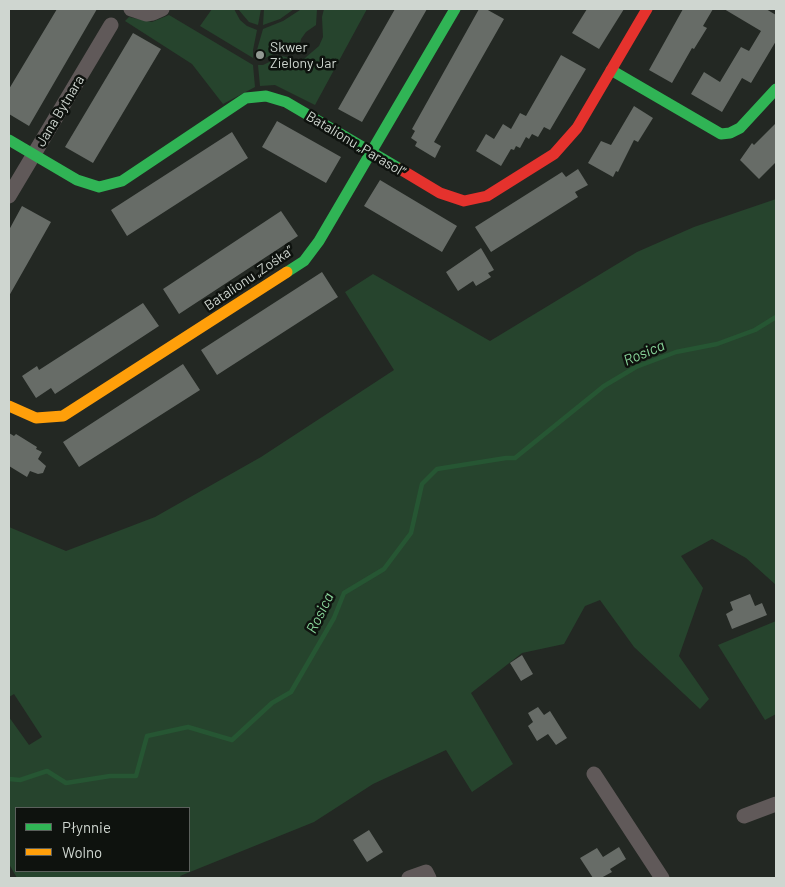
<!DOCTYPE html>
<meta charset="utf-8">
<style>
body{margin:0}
#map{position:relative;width:785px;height:887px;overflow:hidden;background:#232823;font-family:Barlow,sans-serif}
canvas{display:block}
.frame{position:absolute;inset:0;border:10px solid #cfd6d0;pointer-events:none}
.legend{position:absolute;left:15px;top:807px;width:175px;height:65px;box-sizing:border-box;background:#0e120e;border:1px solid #5b605c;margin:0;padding:6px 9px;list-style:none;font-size:15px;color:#cfd6d0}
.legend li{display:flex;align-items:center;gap:10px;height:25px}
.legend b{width:25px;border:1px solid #5b605c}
</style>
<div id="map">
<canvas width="785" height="887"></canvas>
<div class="frame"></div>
<ul class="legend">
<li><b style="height:6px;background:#30b455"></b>Płynnie</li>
<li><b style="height:6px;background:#ff9f0a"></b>Wolno</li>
</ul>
</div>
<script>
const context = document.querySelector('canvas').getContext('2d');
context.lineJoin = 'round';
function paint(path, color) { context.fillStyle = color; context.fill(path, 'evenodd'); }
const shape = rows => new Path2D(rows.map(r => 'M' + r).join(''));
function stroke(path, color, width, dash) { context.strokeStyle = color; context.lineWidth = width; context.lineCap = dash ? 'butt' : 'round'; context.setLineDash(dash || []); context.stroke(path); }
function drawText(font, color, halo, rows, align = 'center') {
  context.font = font + ' Barlow,sans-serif'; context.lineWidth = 5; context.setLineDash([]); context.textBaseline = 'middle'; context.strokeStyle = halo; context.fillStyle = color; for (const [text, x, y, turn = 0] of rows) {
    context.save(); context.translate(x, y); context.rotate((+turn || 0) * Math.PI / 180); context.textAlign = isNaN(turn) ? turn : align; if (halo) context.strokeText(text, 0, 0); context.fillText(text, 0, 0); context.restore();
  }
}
const green = shape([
 [212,9,234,9,240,20,247,26,257,30,253,50,253,58,200,26],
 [238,9,261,9,258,25,249,22],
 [264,9,294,9,280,19,263,25],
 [317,9,316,25,306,32,301,39,298,54,283,50,263,59,258,59,257,50,263,29,283,21,300,10],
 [324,9,367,9,315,105,275,85,260,86,258,65,263,65,282,56,297,60,305,58,319,46,323,37,322,17],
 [169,15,253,65,255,87,223,104,192,64,125,21,129,17,152,22],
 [776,199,776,585,746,558,712,539,681,556,703,588,679,656,709,699,700,709,634,647,600,600,585,606,564,644,522,653,471,693,513,764,472,792,446,750,373,784,314,822,180,876,181,878,17,878,9,864,9,717,29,745,42,737,14,694,9,697,9,527,66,551,155,517,261,457,394,370,345,292,373,274,490,341,637,252,694,227],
 [189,808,189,871,16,871,16,808],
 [776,621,776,714,765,720,718,645]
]);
const stream = shape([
 [9,779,20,780,47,771,66,783,110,776,136,776,147,736,188,727,232,740,272,703,291,692,334,618,344,593,384,569,411,533,422,484,437,469,506,458,515,458,604,386,636,367,676,352,717,344,755,330,776,317]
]);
const building = shape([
 [57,9,97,9,29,126,9,114,9,89],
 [395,9,427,9,362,122,338,109],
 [479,9,486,9,504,19,434,142,441,146,435,158,415,146,417,142,411,138,415,131,412,129],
 [587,9,624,9,599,49,572,33],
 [683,9,713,9,703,26,707,28,694,49,692,48,672,83,649,70],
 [724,9,766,9,776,15,776,41,751,83,742,78,722,112,691,94,704,72,720,82,741,47,749,51,761,31],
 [133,33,161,49,93,163,65,147],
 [561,55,586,69,550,130,544,127,538,137,532,134,529,139,526,137,520,148,516,146,514,150,511,149,501,166,476,151,486,134,494,139,503,124,511,129,520,113,526,116],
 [634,106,653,118,638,142,634,140,618,172,616,171,613,177,588,163,601,141,611,145],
 [277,121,341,157,326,183,262,147],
 [776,123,776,162,759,179,740,160,752,143,754,145],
 [232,132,248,158,127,236,111,210],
 [578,169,588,185,575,192,578,197,491,252,475,227,562,172,566,177],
 [380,180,457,226,442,252,364,206],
 [22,206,51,222,9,296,9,230],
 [281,211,298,236,179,314,163,289],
 [481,248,494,270,488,273,491,277,476,286,473,281,458,291,446,272],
 [322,272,338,297,217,375,201,350],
 [143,303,159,326,55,394,51,388,36,398,22,376,37,366,39,370],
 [183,364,200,390,79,467,63,442],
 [9,433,14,436,16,434,37,447,36,449,42,452,38,459,46,466,43,473,38,474,30,471,27,477,9,466],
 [750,594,755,606,762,603,767,615,732,629,726,614,733,610,730,602],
 [522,655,533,674,521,681,510,663],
 [538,707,544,715,550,711,567,738,556,745,548,734,537,741,528,726,533,722,528,713],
 [369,830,383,852,367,862,353,840],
 [619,847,626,859,610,869,612,872,601,878,593,878,580,858,597,848,603,857]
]);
const street = shape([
 [131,9,146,14,153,13,162,9],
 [9,196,111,25],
 [594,774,662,878],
 [744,816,776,804],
 [409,878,426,872,429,878]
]);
const fast = shape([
 [611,70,721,134,730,133,740,128,776,89],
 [9,140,77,180,99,187,122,181,246,98,266,96,286,102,400,169],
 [287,272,304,261,319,241,455,9]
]);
const slow = shape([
 [9,406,36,418,63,416,287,272]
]);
const jam = shape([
 [400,169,440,193,464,201,487,196,554,154,577,128,647,9]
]);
const markers = [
 [260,55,5,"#939993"]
];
const poiNames = [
 ["Skwer",270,47],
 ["Zielony Jar",270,63]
];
const streetNames = [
 ["Jana Bytnara",60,111,-59],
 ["Batalionu „Parasol”",356,144,31],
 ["Batalionu „Zośka”",249,278,-34]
];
const waterNames = [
 ["Rosica",644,353,-23],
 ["Rosica",320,613,-64]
];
paint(green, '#26442d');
stroke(stream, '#265633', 4.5);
paint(building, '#676c67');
stroke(street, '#605959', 15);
stroke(fast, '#30b455', 11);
stroke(slow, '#ff9f0a', 11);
stroke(jam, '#e5322d', 11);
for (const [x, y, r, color] of markers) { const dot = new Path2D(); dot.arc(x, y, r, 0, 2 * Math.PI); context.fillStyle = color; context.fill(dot); stroke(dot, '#0e120e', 2); }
drawText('14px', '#cfd6d0', '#0e120e', poiNames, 'left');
drawText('14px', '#cfd6d0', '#0e120e', streetNames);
drawText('italic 15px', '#89d69b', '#0e120e', waterNames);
</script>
